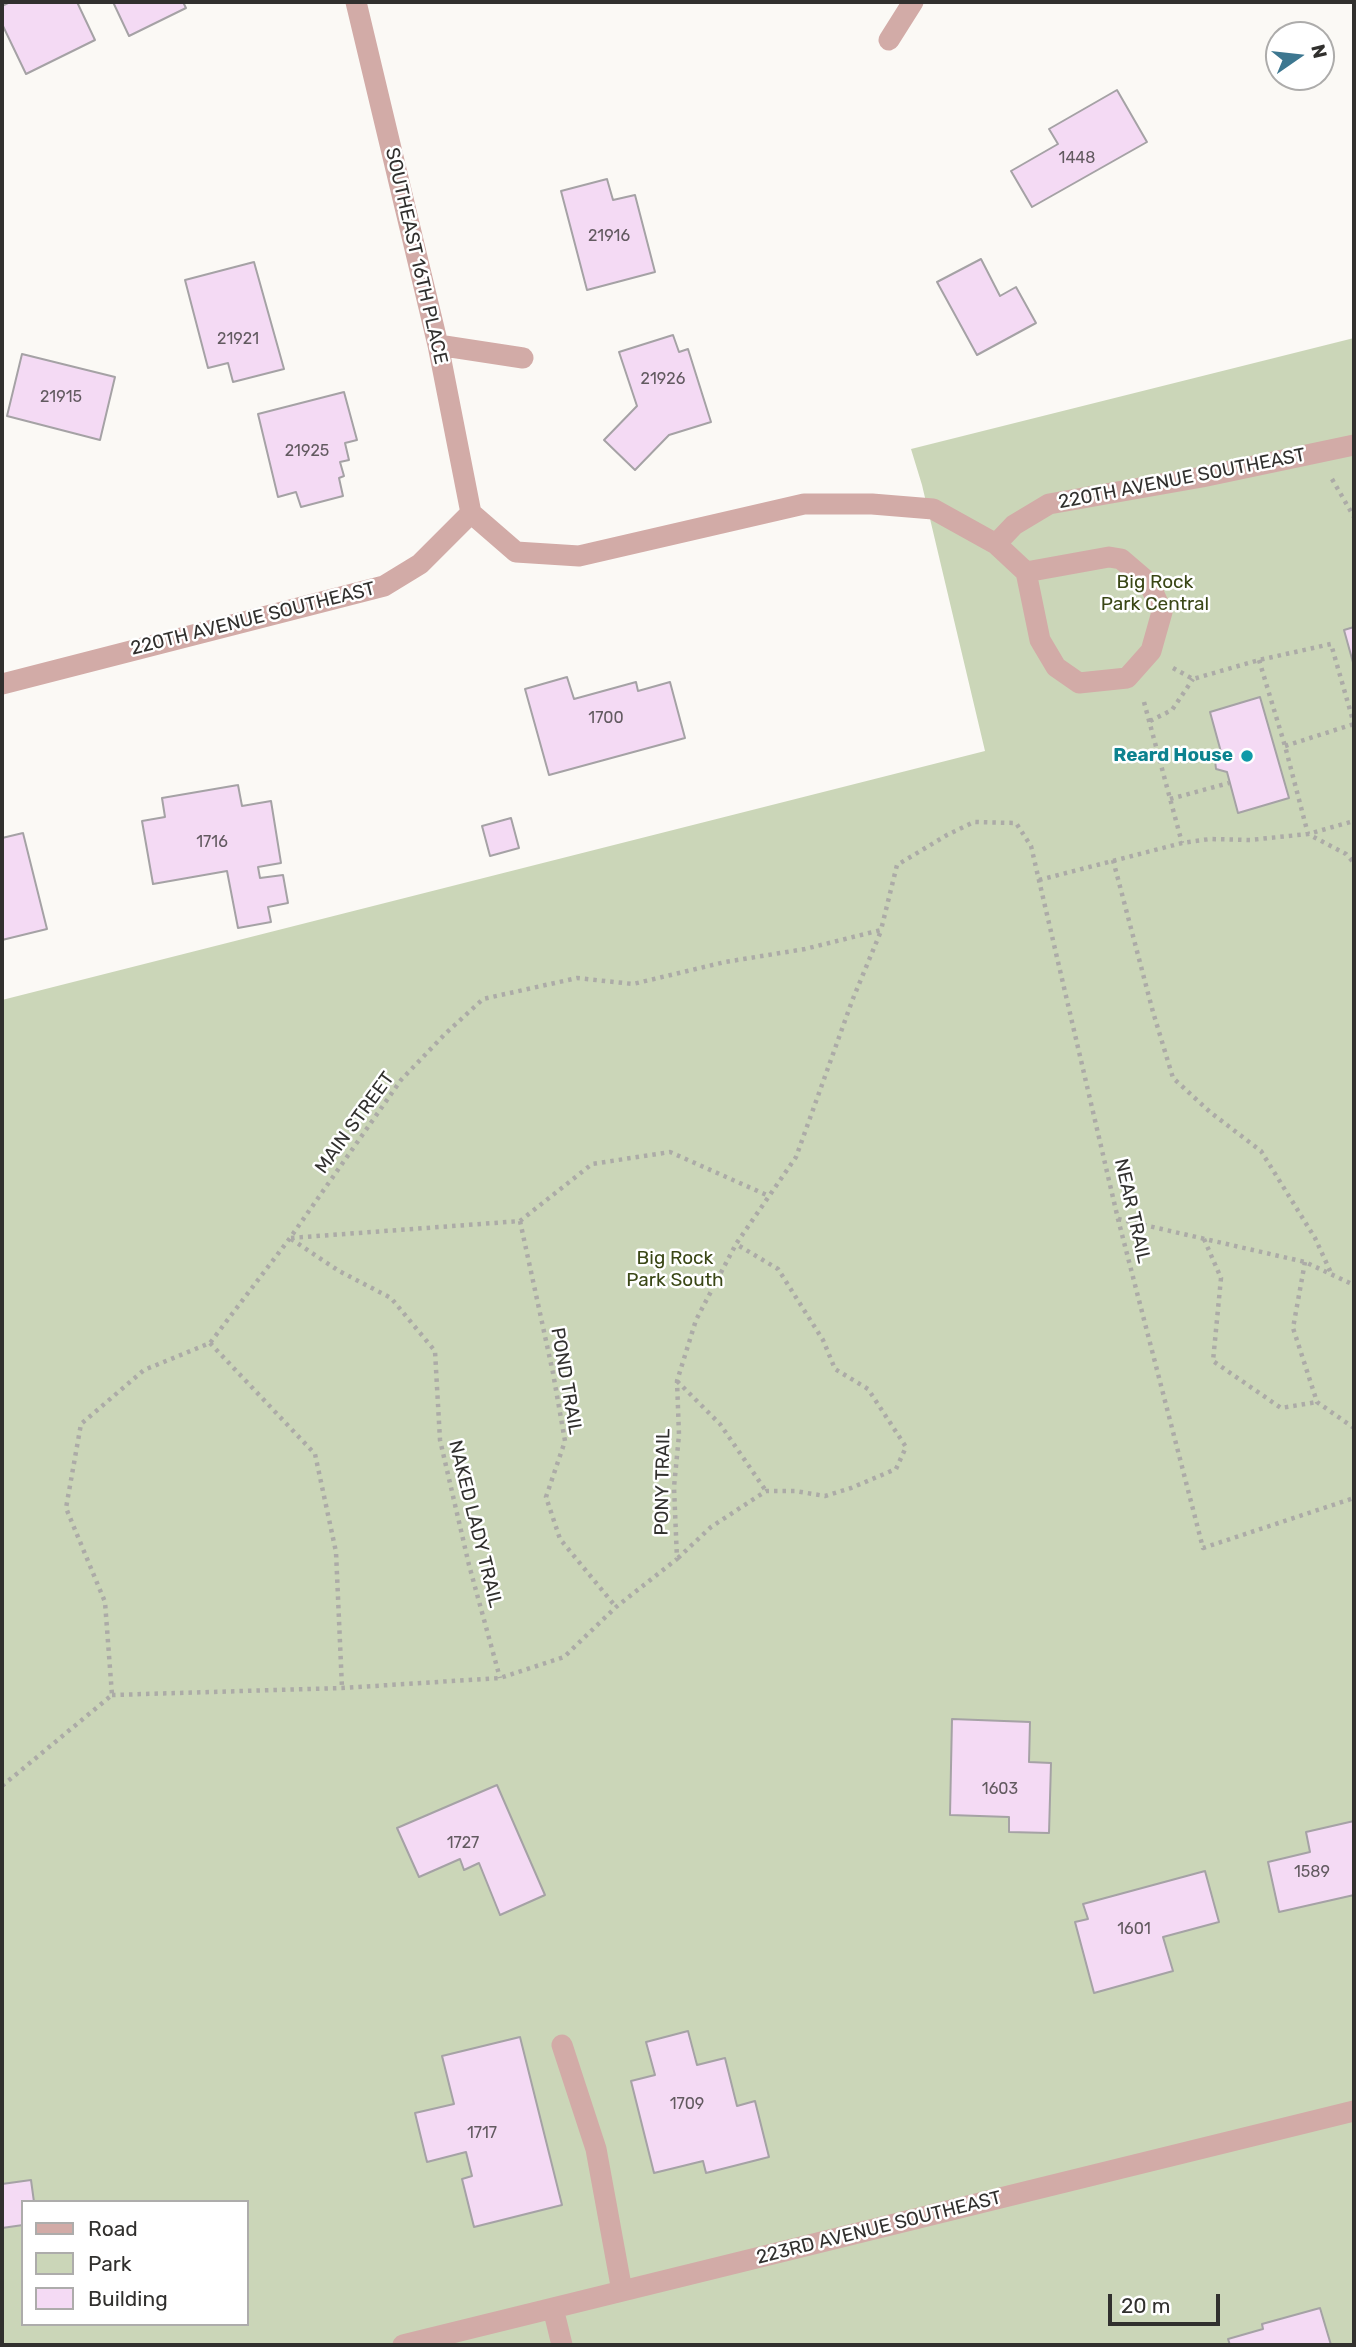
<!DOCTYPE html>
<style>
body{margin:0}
#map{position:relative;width:1356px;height:2347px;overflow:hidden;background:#fbf9f5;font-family:Rubik,sans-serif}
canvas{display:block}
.frame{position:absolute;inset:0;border:4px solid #31302e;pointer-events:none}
.legend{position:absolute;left:21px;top:2200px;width:228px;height:126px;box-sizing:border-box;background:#fff;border:2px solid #adacab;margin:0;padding:9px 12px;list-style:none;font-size:21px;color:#31302e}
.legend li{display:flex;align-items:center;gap:14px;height:35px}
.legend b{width:35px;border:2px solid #adacab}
.north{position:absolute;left:1265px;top:21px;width:70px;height:70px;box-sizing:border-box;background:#fff;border:2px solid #adacab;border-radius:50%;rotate:76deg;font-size:19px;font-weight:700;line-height:28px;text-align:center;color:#31302e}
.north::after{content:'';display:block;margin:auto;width:24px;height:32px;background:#3d7790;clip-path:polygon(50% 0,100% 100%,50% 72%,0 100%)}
.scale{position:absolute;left:1108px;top:2294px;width:112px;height:32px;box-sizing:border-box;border:4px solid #31302e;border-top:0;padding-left:9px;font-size:21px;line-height:24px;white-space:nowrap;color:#31302e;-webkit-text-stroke:5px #fff;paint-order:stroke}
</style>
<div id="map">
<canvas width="1356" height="2347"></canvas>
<div class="frame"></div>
<ul class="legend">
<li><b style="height:9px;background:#d2aba7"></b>Road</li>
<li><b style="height:19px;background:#cbd6b8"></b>Park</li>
<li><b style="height:19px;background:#f4daf4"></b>Building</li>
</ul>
<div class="north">N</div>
<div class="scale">20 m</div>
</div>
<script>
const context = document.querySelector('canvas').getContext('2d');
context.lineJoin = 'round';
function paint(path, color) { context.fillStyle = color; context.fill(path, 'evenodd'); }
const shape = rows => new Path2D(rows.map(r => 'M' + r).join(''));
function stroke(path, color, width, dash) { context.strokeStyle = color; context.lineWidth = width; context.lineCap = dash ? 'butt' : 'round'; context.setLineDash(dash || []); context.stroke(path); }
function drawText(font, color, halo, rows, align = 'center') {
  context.font = font + ' Rubik,sans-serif'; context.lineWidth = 5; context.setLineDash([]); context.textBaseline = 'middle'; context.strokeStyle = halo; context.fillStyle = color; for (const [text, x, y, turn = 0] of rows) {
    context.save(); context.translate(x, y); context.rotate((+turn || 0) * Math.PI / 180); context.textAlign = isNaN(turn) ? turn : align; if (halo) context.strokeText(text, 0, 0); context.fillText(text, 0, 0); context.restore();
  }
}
const green = shape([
 [1354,338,1354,2345,2,2345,2,1000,985,751,922,485,911,449],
 [23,2202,247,2202,247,2324,23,2324]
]);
const building = shape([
 [10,2,77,2,95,40,26,74,2,24,2,6,10,2],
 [113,2,183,2,186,8,129,36,113,2],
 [1117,90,1147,142,1032,207,1011,171,1058,144,1049,129,1117,90],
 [607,179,613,200,635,195,655,272,587,290,561,191,607,179],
 [981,259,1000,296,1016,287,1036,323,977,355,937,282,981,259],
 [254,262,284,369,233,382,228,363,208,368,185,280,254,262],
 [673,335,679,352,688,349,711,422,669,435,635,470,604,440,637,406,619,352,673,335],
 [22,354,115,377,100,440,7,416,22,354],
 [344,392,357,440,345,443,349,460,340,462,344,476,339,478,343,496,301,507,296,492,278,497,258,414,344,392],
 [1354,627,1354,666,1344,630,1354,627],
 [567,677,574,699,636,682,638,691,670,682,685,738,549,775,525,689,567,677],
 [1260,697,1289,798,1238,813,1227,772,1216,769,1215,760,1221,752,1210,712,1260,697],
 [238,785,242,806,271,801,281,863,258,867,260,878,283,875,288,903,268,907,271,922,238,928,227,871,153,884,142,821,165,817,162,798,238,785],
 [511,818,519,848,490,856,482,826,511,818],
 [23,833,47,929,2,940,2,838,23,833],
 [952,1719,1030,1722,1029,1762,1051,1763,1049,1833,1009,1832,1009,1817,950,1815,952,1719],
 [497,1785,545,1895,500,1915,479,1863,464,1870,460,1859,419,1877,397,1828,497,1785],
 [1354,1821,1354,1883,1353,1883,1354,1895,1279,1912,1268,1862,1310,1852,1306,1832,1354,1821],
 [1205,1871,1219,1922,1163,1937,1173,1971,1094,1993,1075,1922,1088,1919,1083,1904,1205,1871],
 [688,2031,697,2065,725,2058,737,2106,755,2101,769,2157,706,2173,703,2161,654,2173,631,2081,655,2075,646,2042,688,2031],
 [520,2037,562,2205,474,2227,462,2179,472,2176,466,2152,427,2162,415,2113,454,2104,442,2056,520,2037],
 [31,2180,34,2202,23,2202,23,2225,2,2228,2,2184,31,2180],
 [1320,2308,1331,2345,1230,2345,1228,2339,1263,2329,1262,2324,1320,2308]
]);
const path = shape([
 [1332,479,1354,517],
 [1259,660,1285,746,1308,834,1346,854,1354,863],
 [1173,668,1193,679,1259,660,1331,644,1354,724],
 [1144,702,1182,843],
 [1150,721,1172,710,1193,679],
 [1285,746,1354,724],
 [1170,799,1229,783],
 [1113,860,1153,1012,1173,1078,1210,1112,1261,1151,1315,1238,1332,1275],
 [1039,880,1182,843,1210,839,1250,840,1308,834,1354,821],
 [1118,1219,1305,1262,1354,1285],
 [520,1221,553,1373,565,1441,546,1497,560,1539,616,1607],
 [291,1238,520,1221,592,1164,670,1152,769,1196],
 [291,1239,339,1271,391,1298,435,1351,440,1440,469,1565,500,1678],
 [1204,1239,1221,1278,1213,1361,1281,1408,1317,1402],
 [1305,1262,1293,1328,1317,1402,1354,1428],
 [210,1343,315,1454,336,1552,342,1688],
 [677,1381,720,1424,766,1491],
 [678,1558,711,1527,766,1491,795,1491,825,1496,851,1488,896,1469,906,1447,868,1389,835,1369,823,1340,778,1269,736,1244],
 [112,1695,342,1688,500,1678,564,1657,616,1607,677,1559,674,1487,679,1435,677,1381,696,1320,736,1244,796,1157,852,1001,881,931],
 [2,1786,112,1695,105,1602,66,1508,81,1424,144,1370,210,1343,290,1238,401,1080,445,1034,483,999,577,978,633,984,725,962,805,949,881,930,897,865,947,835,974,822,1016,823,1031,846,1118,1219,1203,1548,1354,1498]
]);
const minor = shape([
 [356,2,438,345,471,513],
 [889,40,913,2],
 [438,345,523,358],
 [996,544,1026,572,1040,640,1056,667,1079,683,1127,678,1151,651,1162,612,1149,583,1121,559,1109,557,1026,572],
 [2,684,384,586,420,564,471,513,516,552,579,556,804,504,872,504,933,509,996,544,1014,525,1049,504,1202,477,1354,445],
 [562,2045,596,2149,622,2291],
 [553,2308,562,2345],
 [403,2345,1354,2111]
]);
const markers = [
 [1247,756,7,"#0f9aa8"]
];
const numberNames = [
 ["1448",1077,158],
 ["21916",609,236],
 ["21921",238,339],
 ["21926",663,379],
 ["21915",61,397],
 ["21925",307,451],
 ["1700",606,718],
 ["1716",212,842],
 ["1603",1000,1789],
 ["1727",463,1843],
 ["1589",1312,1872],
 ["1601",1134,1929],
 ["1709",687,2104],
 ["1717",482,2133]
];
const streetNames = [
 ["SOUTHEAST 16TH PLACE",416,256,77],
 ["220TH AVENUE SOUTHEAST",1182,479,-11],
 ["220TH AVENUE SOUTHEAST",253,619,-14],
 ["MAIN STREET",355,1123,-54],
 ["NEAR TRAIL",1132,1211,77],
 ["POND TRAIL",566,1381,80],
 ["PONY TRAIL",663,1482,-89],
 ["NAKED LADY TRAIL",475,1524,76],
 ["223RD AVENUE SOUTHEAST",879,2228,-14]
];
const parkNames = [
 ["Big Rock",1155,583],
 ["Park Central",1155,605],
 ["Big Rock",675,1259],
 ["Park South",675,1281]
];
const cultureNames = [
 ["Reard House",1233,756]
];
paint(green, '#cbd6b8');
paint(building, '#f4daf4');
stroke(building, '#a5a2a5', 2);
stroke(path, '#acaba7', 4.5, [3.5, 5]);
stroke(minor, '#d2aba7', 21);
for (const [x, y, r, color] of markers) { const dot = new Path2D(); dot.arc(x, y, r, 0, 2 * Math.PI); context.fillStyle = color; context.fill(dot); stroke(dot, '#fff', 2.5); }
drawText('16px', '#625a60', null, numberNames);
drawText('19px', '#31302e', '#fff', streetNames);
drawText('19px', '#3a4716', '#fff', parkNames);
drawText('bold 19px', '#0d838f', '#fff', cultureNames, 'right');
</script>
